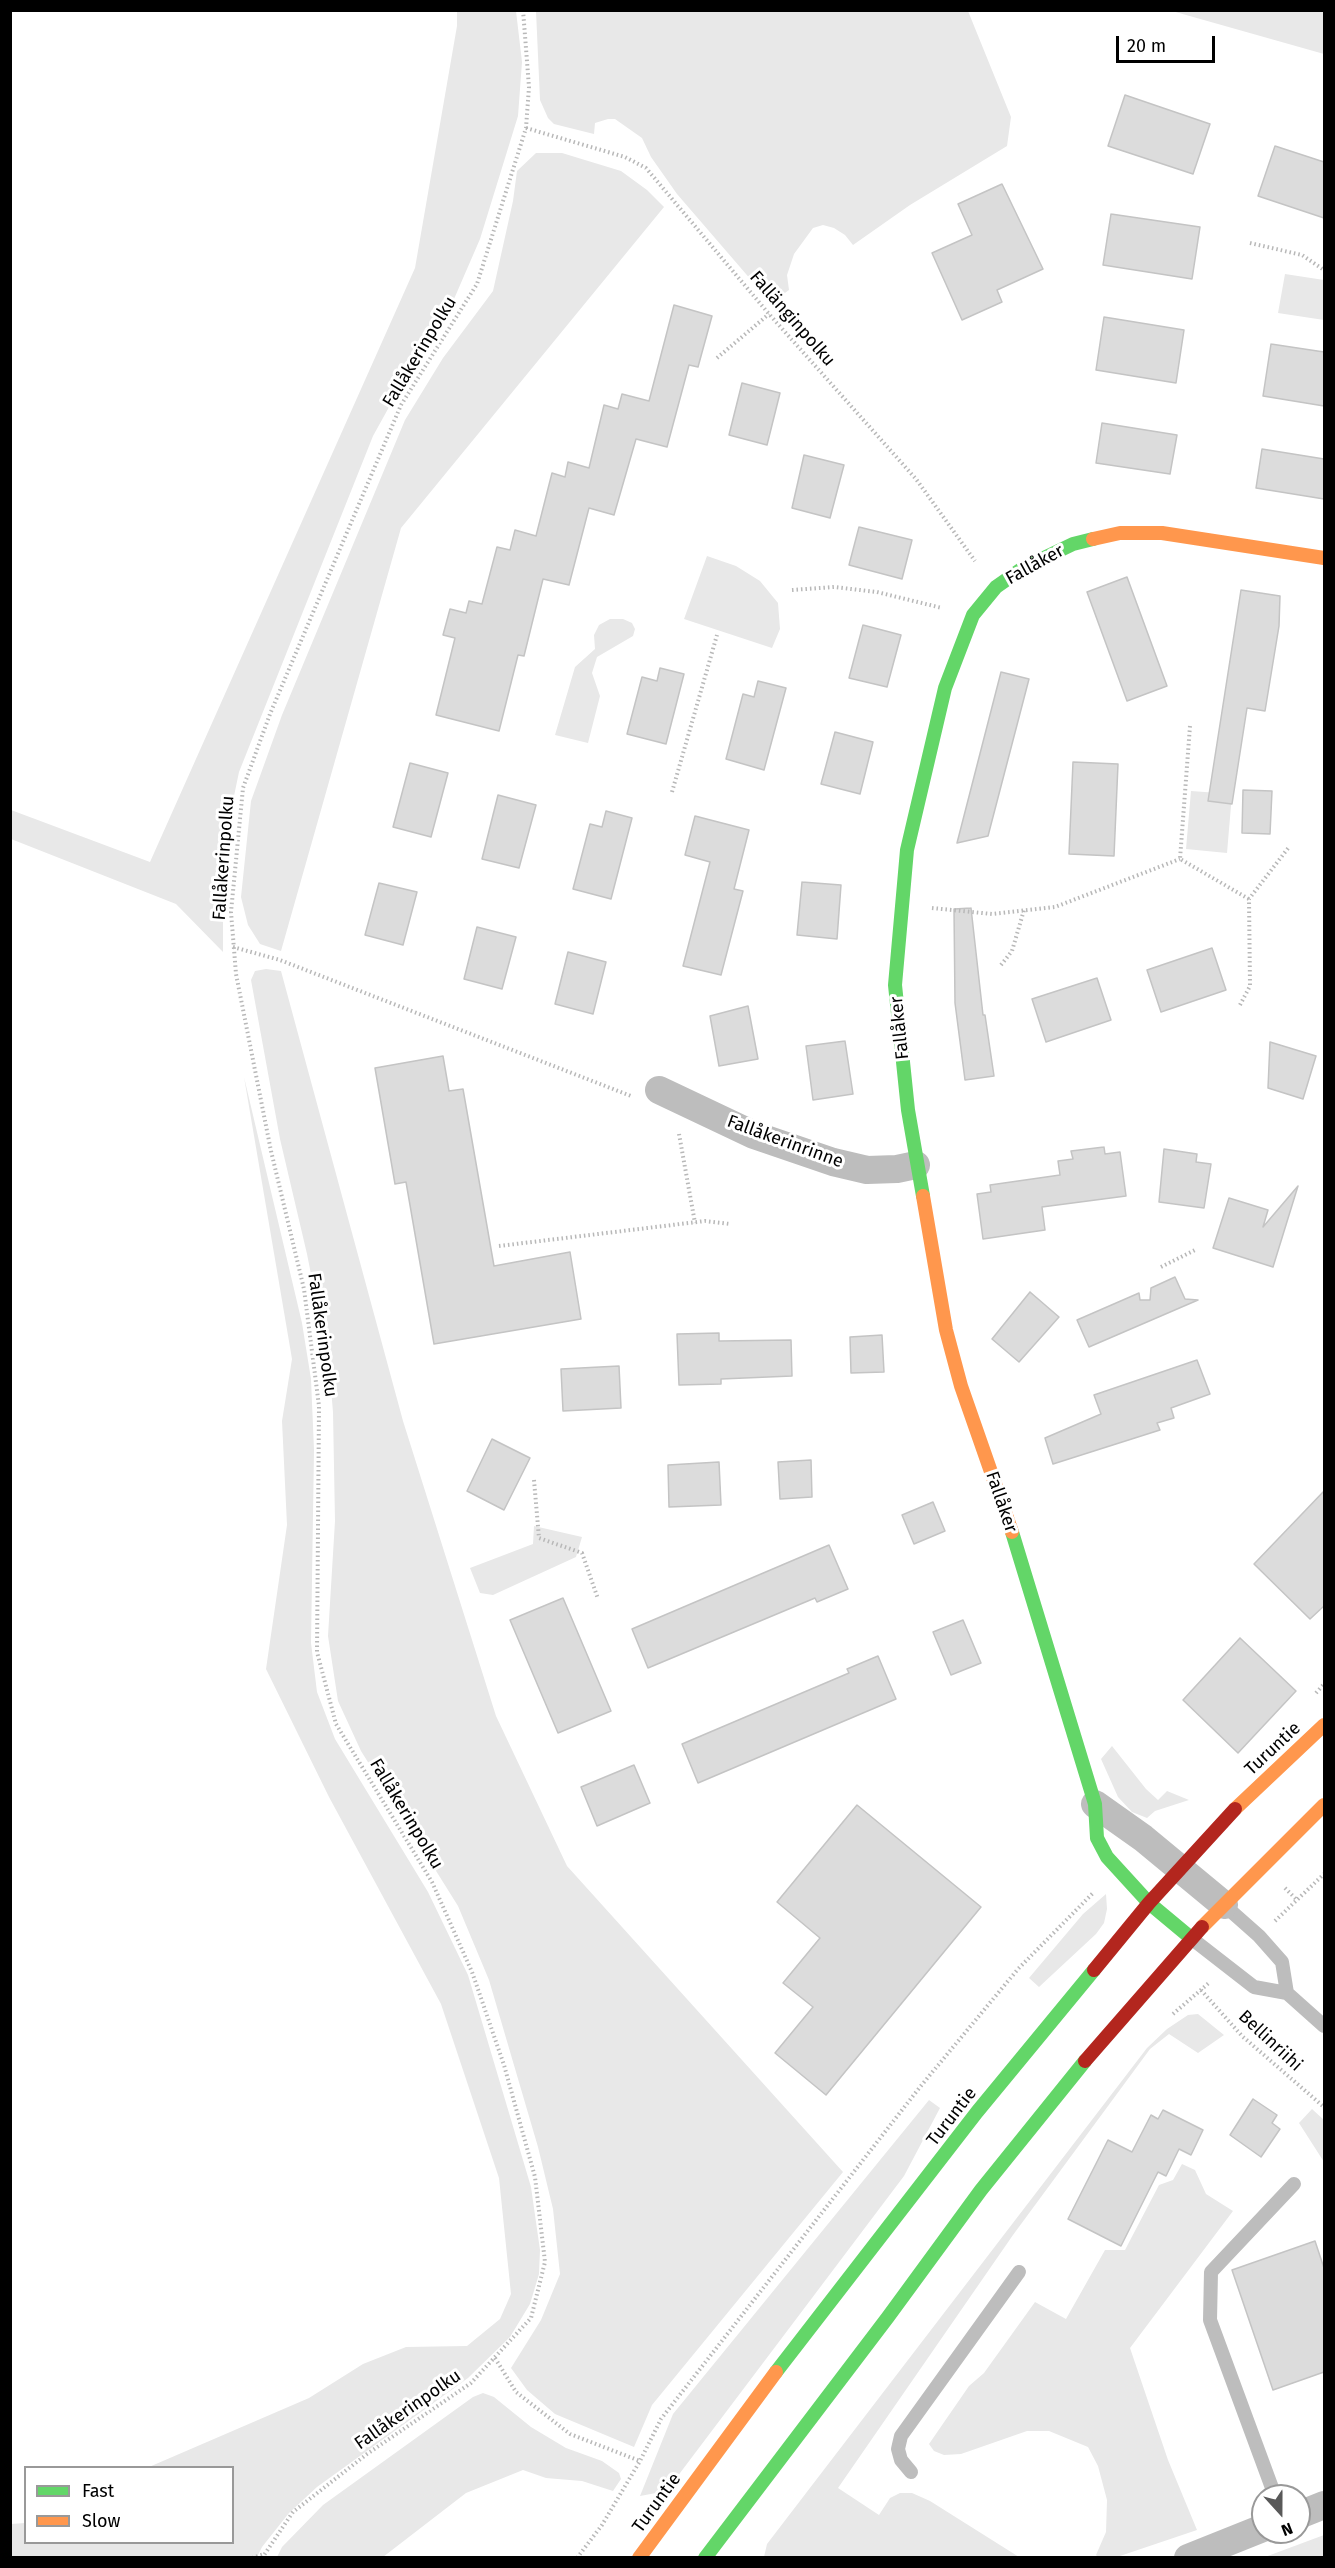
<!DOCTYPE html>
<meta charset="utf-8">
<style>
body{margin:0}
#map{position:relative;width:1335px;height:2568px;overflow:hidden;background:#fff;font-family:"Fira Sans",sans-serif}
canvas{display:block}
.frame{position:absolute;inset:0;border:12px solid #000;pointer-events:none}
.legend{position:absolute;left:24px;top:2466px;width:210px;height:78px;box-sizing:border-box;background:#fff;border:2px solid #999;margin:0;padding:8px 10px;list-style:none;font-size:18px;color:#000}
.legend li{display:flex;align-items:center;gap:12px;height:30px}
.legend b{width:30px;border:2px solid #999}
.north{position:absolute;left:1251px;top:2484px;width:60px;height:60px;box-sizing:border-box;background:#fff;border:2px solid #999;border-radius:50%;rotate:159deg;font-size:16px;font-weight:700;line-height:24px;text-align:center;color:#000}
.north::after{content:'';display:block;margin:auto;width:21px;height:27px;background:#595959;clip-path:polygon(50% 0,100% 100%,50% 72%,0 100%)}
.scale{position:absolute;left:1116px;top:36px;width:99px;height:27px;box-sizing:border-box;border:3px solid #000;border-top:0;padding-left:8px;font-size:18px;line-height:21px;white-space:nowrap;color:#000;-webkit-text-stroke:4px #fff;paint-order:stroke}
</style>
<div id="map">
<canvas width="1335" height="2568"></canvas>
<div class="frame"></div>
<ul class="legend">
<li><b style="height:8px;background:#63d668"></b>Fast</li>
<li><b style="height:8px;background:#ff974d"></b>Slow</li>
</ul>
<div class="north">N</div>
<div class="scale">20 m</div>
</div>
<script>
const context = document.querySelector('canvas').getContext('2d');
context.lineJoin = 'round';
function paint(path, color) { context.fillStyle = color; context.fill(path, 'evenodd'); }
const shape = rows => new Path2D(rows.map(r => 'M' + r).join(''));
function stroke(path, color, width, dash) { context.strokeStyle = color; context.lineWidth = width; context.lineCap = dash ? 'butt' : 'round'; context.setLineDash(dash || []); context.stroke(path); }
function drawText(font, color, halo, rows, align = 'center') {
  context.font = font + ' "Fira Sans",sans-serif'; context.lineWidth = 6; context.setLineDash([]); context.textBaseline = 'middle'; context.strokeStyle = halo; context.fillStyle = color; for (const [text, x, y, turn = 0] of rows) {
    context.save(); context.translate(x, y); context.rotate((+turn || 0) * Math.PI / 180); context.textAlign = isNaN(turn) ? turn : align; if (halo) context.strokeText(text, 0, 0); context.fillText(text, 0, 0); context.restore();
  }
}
const green = shape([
 [457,11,516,11,522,62,518,116,480,239,454,299,409,371,373,436,239,772,223,849,223,952,176,904,11,839,11,810,150,862,415,268,457,26],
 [536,11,968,11,1011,117,1007,146,910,205,853,245,845,235,834,228,823,225,813,228,794,254,787,275,789,290,771,303,677,194,651,157,642,138,615,119,608,119,595,123,594,134,554,124,548,118,540,100],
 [1172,11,1324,11,1324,54],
 [536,153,562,153,621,171,647,190,664,207,401,528,281,951,260,944,248,925,241,897,251,801,282,715,405,420,443,358,493,291,513,201,517,171],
 [1285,274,1324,280,1324,320,1278,313],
 [707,556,736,566,760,581,778,603,780,629,772,648,684,619],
 [610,619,623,619,632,623,635,629,633,636,597,657,592,673,600,696,588,743,555,735,575,667,595,649,594,635,599,625],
 [1191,791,1232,794,1227,853,1186,849],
 [266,969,281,971,403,1421,496,1716,567,1866,843,2172,652,2405,634,2447,555,2414,527,2390,511,2368,541,2320,560,2274,553,2209,538,2147,489,1980,458,1906,361,1751,338,1701,328,1636,335,1521,333,1412,329,1365,307,1254,280,1139,251,980,255,971],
 [244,1077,302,1323,311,1379,314,1450,311,1643,317,1692,335,1739,428,1892,468,1975,531,2187,540,2250,539,2274,530,2304,510,2337,468,2378,317,2487,289,2513,262,2547,257,2557,11,2557,11,2524,25,2523,26,2542,232,2542,232,2468,149,2467,309,2398,363,2364,406,2347,467,2346,500,2319,511,2294,499,2178,441,2004,329,1797,266,1669,287,1525,282,1421,292,1359],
 [534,1526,582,1537,576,1557,493,1595,480,1593,470,1568,533,1544],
 [1112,1746,1146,1789,1158,1800,1167,1791,1189,1800,1155,1811,1147,1818,1132,1812,1118,1797,1101,1759],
 [1106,1894,1107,1909,1104,1923,1096,1934,1039,1987,1029,1978,1083,1914],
 [1198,2014,1224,2035,1198,2053,1169,2034,1150,2049,1013,2235,838,2488,879,2515,890,2498,900,2493,912,2493,930,2501,1019,2557,764,2557,767,2544,1147,2048,1167,2029,1188,2015],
 [929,2100,940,2108,904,2176,674,2481,656,2493,640,2496,673,2414],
 [1312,2109,1324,2120,1324,2162,1299,2123],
 [1182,2164,1195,2170,1206,2194,1233,2211,1130,2348,1168,2460,1197,2530,1117,2557,1098,2557,1096,2555,1106,2532,1107,2500,1098,2466,1088,2447,1049,2431,1027,2431,961,2454,944,2455,934,2451,929,2444,969,2386,984,2373,1035,2302,1066,2319,1105,2250,1125,2250,1159,2185,1173,2180],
 [483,2393,494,2397,531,2427,566,2448,602,2461,619,2473,621,2479,613,2491,582,2481,546,2478,523,2470,466,2493,383,2557,277,2557,282,2547,323,2505,473,2397],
 [1324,2535,1324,2557,1265,2557]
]);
const building = shape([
 [1125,95,1210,124,1193,174,1108,146,1125,95],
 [1275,146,1324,162,1324,218,1258,196,1275,146],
 [1002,184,1043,269,997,290,1002,302,962,320,932,253,972,235,958,204,1002,184],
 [1111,214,1200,227,1192,279,1103,265,1111,214],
 [674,305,712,316,698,367,689,365,667,447,636,439,614,515,589,508,569,585,543,579,524,656,518,655,499,731,436,715,455,638,443,635,450,609,466,613,469,601,482,604,497,547,510,550,515,530,536,536,552,473,565,477,568,462,589,468,604,405,618,409,622,394,649,401,674,305],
 [1104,317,1184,330,1176,383,1096,370,1104,317],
 [1271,344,1324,352,1324,406,1263,396,1271,344],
 [742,383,780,393,767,445,729,435,742,383],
 [1102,423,1177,435,1170,474,1096,463,1102,423],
 [1262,449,1324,459,1324,499,1256,488,1262,449],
 [804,455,844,465,830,518,792,508,804,455],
 [859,527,912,540,902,579,849,565,859,527],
 [1127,577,1167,686,1127,701,1087,592,1127,577],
 [1241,590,1280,596,1279,626,1265,711,1247,708,1232,804,1208,801,1241,590],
 [863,625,901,635,887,687,849,678,863,625],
 [660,668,684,674,666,744,627,734,642,677,657,681,660,668],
 [1001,672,1029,679,988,836,957,843,1001,672],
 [758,681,786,688,764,770,726,759,743,694,754,697,758,681],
 [835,732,873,742,860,794,821,784,835,732],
 [1073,762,1118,764,1114,856,1069,854,1073,762],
 [410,763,448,773,431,837,393,827,410,763],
 [1243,790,1272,791,1270,834,1242,833,1243,790],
 [498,795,536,805,519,868,482,859,498,795],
 [606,811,632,818,611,899,573,889,590,824,602,827,606,811],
 [695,816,749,830,734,889,743,891,721,975,683,966,710,862,685,855,695,816],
 [802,882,841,885,837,939,797,935,802,882],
 [379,883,417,892,403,945,365,935,379,883],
 [971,908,983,1015,985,1015,994,1076,965,1080,955,1003,954,909,971,908],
 [477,927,516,937,502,989,464,979,477,927],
 [1212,948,1226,990,1161,1012,1147,970,1212,948],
 [568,952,606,962,593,1014,555,1004,568,952],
 [1097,978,1111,1020,1046,1042,1032,999,1097,978],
 [748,1006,758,1059,719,1066,710,1016,748,1006],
 [845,1041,853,1094,813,1100,806,1046,845,1041],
 [1270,1042,1316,1056,1303,1099,1268,1088,1270,1042],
 [443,1056,449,1091,463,1089,494,1266,570,1252,581,1319,434,1344,406,1182,395,1184,375,1068,443,1056],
 [1104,1147,1105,1154,1120,1152,1126,1196,1042,1207,1045,1230,983,1239,977,1194,991,1192,990,1185,1060,1175,1058,1161,1073,1159,1071,1151,1104,1147],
 [1164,1149,1197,1154,1196,1162,1211,1164,1204,1208,1159,1202,1164,1149],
 [1298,1186,1273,1267,1213,1248,1229,1198,1268,1210,1263,1227,1298,1186],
 [1175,1277,1185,1299,1198,1300,1089,1347,1077,1320,1139,1293,1140,1300,1150,1300,1151,1288,1175,1277],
 [1030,1292,1059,1317,1019,1362,992,1339,1030,1292],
 [719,1333,719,1341,791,1340,792,1376,721,1379,721,1384,679,1385,677,1334,719,1333],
 [882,1335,884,1372,851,1373,850,1337,882,1335],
 [1197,1360,1210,1394,1171,1408,1174,1418,1157,1423,1160,1430,1053,1464,1045,1438,1101,1414,1094,1395,1197,1360],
 [619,1366,621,1408,563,1411,561,1369,619,1366],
 [492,1439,530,1458,504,1510,467,1491,492,1439],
 [811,1460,812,1497,780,1499,778,1462,811,1460],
 [719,1462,721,1505,669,1507,668,1465,719,1462],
 [1324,1491,1324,1606,1310,1619,1254,1564,1324,1491],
 [933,1502,945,1531,914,1544,902,1515,933,1502],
 [829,1545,848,1589,817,1602,815,1598,648,1668,632,1629,829,1545],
 [563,1598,611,1711,558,1733,510,1620,563,1598],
 [963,1620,981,1663,951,1675,933,1632,963,1620],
 [1240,1638,1296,1691,1238,1753,1183,1700,1240,1638],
 [878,1656,896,1699,698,1783,682,1744,849,1673,847,1669,878,1656],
 [634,1765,650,1803,597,1826,581,1787,634,1765],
 [857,1805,981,1907,826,2095,775,2053,813,2007,783,1983,820,1938,777,1902,857,1805],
 [1253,2099,1277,2115,1272,2123,1280,2129,1261,2157,1230,2135,1253,2099],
 [1163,2110,1203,2130,1191,2155,1179,2149,1166,2176,1158,2172,1121,2246,1068,2219,1108,2140,1132,2152,1151,2115,1158,2119,1163,2110],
 [1315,2241,1324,2268,1324,2372,1273,2390,1232,2270,1315,2241]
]);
const path = shape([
 [526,128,625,157,646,168,769,314,916,479,975,561],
 [1250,243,1302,255,1324,270],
 [717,358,769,314],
 [792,590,834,587,877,592,942,608],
 [1190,726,1180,859,1249,899],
 [672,792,717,635],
 [932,908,992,914,1055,907,1180,859],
 [233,947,280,960,631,1096],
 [1001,965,1012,951,1024,910],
 [1240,1005,1250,986,1249,899,1289,847],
 [679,1134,695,1223],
 [499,1246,705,1221,730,1224],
 [1161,1267,1195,1250],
 [534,1480,539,1538,582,1553,598,1599],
 [1316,1693,1324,1684],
 [1285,1888,1297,1900],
 [1275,1921,1324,1874],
 [1201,1990,1242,2036,1324,2107],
 [1173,2014,1210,1982],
 [495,2358,516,2392,570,2434,640,2461],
 [252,2558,264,2554],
 [262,2558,293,2512,367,2454,471,2383,531,2318,545,2262,535,2177,504,2065,472,1972,432,1882,336,1724,317,1652,319,1406,304,1289,271,1151,236,974,231,912,243,788,270,714,401,405,477,284,526,128,529,87,523,10],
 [577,2558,602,2525,640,2461,661,2419,920,2087,1018,1969,1094,1892]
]);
const lane = shape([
 [1224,1905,1259,1936,1282,1962,1287,1993],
 [1191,1938,1254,1987,1287,1993,1324,2026],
 [911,2472,901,2460,898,2449,901,2436,1019,2272],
 [1275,2496,1210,2320,1211,2272,1294,2184]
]);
const street = shape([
 [659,1090,754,1135,833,1162,867,1170,897,1169,916,1165],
 [1095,1804,1143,1838,1224,1905],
 [1299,2515,1324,2505],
 [1188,2558,1263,2528]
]);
const fast = shape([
 [923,1196,908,1110,895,985,907,850,945,688,973,615,996,587,1023,568,1073,544,1093,539],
 [1012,1532,1095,1804,1097,1838,1107,1857,1149,1903,1191,1938],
 [776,2372,977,2112,1094,1970],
 [705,2558,888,2317,981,2190,1085,2061]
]);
const slow = shape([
 [1093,539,1120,533,1162,533,1324,558],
 [923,1196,946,1330,961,1386,1012,1532],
 [1235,1809,1324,1725],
 [1202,1927,1324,1805],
 [639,2558,776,2372]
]);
const jam = shape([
 [1094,1970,1149,1903,1235,1809],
 [1085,2061,1202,1927]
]);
const streetNames = [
 ["Fallänginpolku",792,319,49],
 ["Fallåkerinpolku",420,352,-59],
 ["Fallåker",1035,565,-29],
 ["Fallåkerinpolku",224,858,-86],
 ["Fallåker",900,1028,-96],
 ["Fallåkerinrinne",785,1142,20],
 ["Fallåkerinpolku",322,1335,82],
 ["Fallåker",1001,1502,71],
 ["Turuntie",1273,1749,-43],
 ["Fallåkerinpolku",406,1814,59],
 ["Bellinriihi",1270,2041,43],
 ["Turuntie",952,2117,-52],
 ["Fallåkerinpolku",408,2410,-35],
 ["Turuntie",657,2503,-54]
];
paint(green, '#e8e8e8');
paint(building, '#dcdcdc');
stroke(building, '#c4c4c4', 1.5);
stroke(path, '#b8b8b8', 4, [1.5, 3]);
stroke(lane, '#bdbdbd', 14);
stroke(street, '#bdbdbd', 28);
stroke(fast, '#63d668', 14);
stroke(slow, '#ff974d', 14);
stroke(jam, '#b3261e', 14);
drawText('18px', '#000', '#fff', streetNames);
</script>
